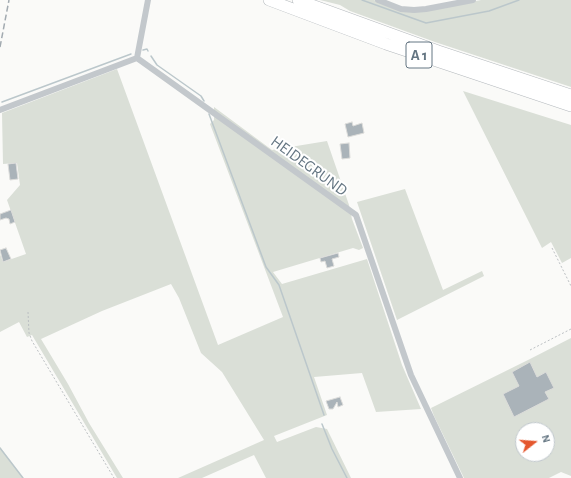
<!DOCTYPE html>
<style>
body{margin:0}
#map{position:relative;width:571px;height:478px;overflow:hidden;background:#fafaf8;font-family:"Alegreya Sans",sans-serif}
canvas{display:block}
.north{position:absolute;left:515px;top:422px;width:40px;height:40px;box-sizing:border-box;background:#fff;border:1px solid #c1c8cd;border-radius:50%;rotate:73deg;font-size:11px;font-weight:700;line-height:16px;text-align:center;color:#657683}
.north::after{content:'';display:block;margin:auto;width:14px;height:18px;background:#e4572e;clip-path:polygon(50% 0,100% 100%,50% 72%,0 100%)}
</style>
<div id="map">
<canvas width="571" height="478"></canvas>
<div class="north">N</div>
</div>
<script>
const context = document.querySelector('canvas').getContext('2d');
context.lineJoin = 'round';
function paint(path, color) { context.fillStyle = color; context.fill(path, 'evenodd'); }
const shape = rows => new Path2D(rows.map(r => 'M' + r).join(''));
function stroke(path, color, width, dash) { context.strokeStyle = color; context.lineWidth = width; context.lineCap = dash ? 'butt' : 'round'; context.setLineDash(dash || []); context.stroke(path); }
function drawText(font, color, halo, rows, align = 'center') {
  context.font = font + ' "Alegreya Sans",sans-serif'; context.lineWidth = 4; context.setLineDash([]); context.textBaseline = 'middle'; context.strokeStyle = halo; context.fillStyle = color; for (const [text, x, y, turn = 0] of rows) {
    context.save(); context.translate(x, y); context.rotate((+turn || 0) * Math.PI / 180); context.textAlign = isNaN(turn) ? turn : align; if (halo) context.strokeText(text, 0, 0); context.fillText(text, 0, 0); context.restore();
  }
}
const green = shape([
 [320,0,374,0,395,8,430,10,481,0,571,0,571,87,435,42,350,11,340,5],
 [117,69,218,345,283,317,210,124,214,120,214,107,272,150,327,141,349,205,352,219,363,248,359,250,353,248,273,272,282,284,367,259,402,365,421,409,376,412,362,373,314,377,327,415,274,436,277,442,316,427,327,429,351,478,266,478,254,455,202,478,178,478,264,440,222,372,201,353,179,298,171,284,102,311,41,339,68,384,89,423,123,478,117,478,32,335,27,337,19,322,0,332,0,254,3,262,26,254,7,200,20,185,17,163,3,164,2,113],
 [463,91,571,125,571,258,562,263,551,242,542,248],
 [405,189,443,290,482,271,484,276,397,320,357,202],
 [571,338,571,476,561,472,549,478,464,478,434,416,431,408,530,359],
 [523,430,547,430,547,454,523,454],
 [0,447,23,478,0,478]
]);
const stream = shape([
 [362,0,426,23,489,11,519,0],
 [143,50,147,49,148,51],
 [151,56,157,65,201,96,204,101],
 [2,102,131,54],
 [209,114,266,267,279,285,324,415],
 [322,424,332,449,347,478],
 [0,448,23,478]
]);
const building = shape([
 [352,122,353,126,362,123,364,133,348,137,345,124,352,122],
 [349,143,350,158,342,159,340,144,349,143],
 [16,163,18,179,10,180,8,164,16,163],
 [11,210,15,222,10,224,9,219,6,218,0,220,0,214,11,210],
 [6,248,11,259,3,262,0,250,6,248],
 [338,253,339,257,332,259,334,266,327,268,325,261,321,262,320,258,338,253],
 [530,362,537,377,546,372,554,388,545,392,549,399,514,417,503,394,519,386,512,372,530,362],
 [340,397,343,405,338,407,337,402,333,409,329,409,326,401,340,397]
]);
const path = shape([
 [552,248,571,286],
 [28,312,29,333,32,341,114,478],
 [530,350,571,329]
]);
const street = shape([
 [378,0,401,9,414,10,426,9,473,0],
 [137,58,148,0],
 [0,110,137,58,356,215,411,375,460,478]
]);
const highway = shape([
 [269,0,386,44,571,106],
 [298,0,438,51,571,95]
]);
const rail = shape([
 [0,47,9,0]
]);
const shields = [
 [419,55,26]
];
const shieldNames = [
 ["A 1",419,55]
];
const streetNames = [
 ["HEIDEGRUND",309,166,36]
];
paint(green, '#dadfd7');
stroke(stream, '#bbc7cb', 1.5);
paint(building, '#aab3b9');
stroke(building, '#dcdcda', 1);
stroke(highway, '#b4b9bd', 12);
stroke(path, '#bbbfc2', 1, [2, 2]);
stroke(street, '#c3c8cc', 6);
stroke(highway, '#fff', 11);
stroke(rail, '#a2aab0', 1.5, [6, 3]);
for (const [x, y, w] of shields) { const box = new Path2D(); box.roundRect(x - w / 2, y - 13, w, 26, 3); context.fillStyle = '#fff'; context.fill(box); stroke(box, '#657683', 1); }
drawText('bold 15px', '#657683', null, shieldNames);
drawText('16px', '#657683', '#fff', streetNames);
</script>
